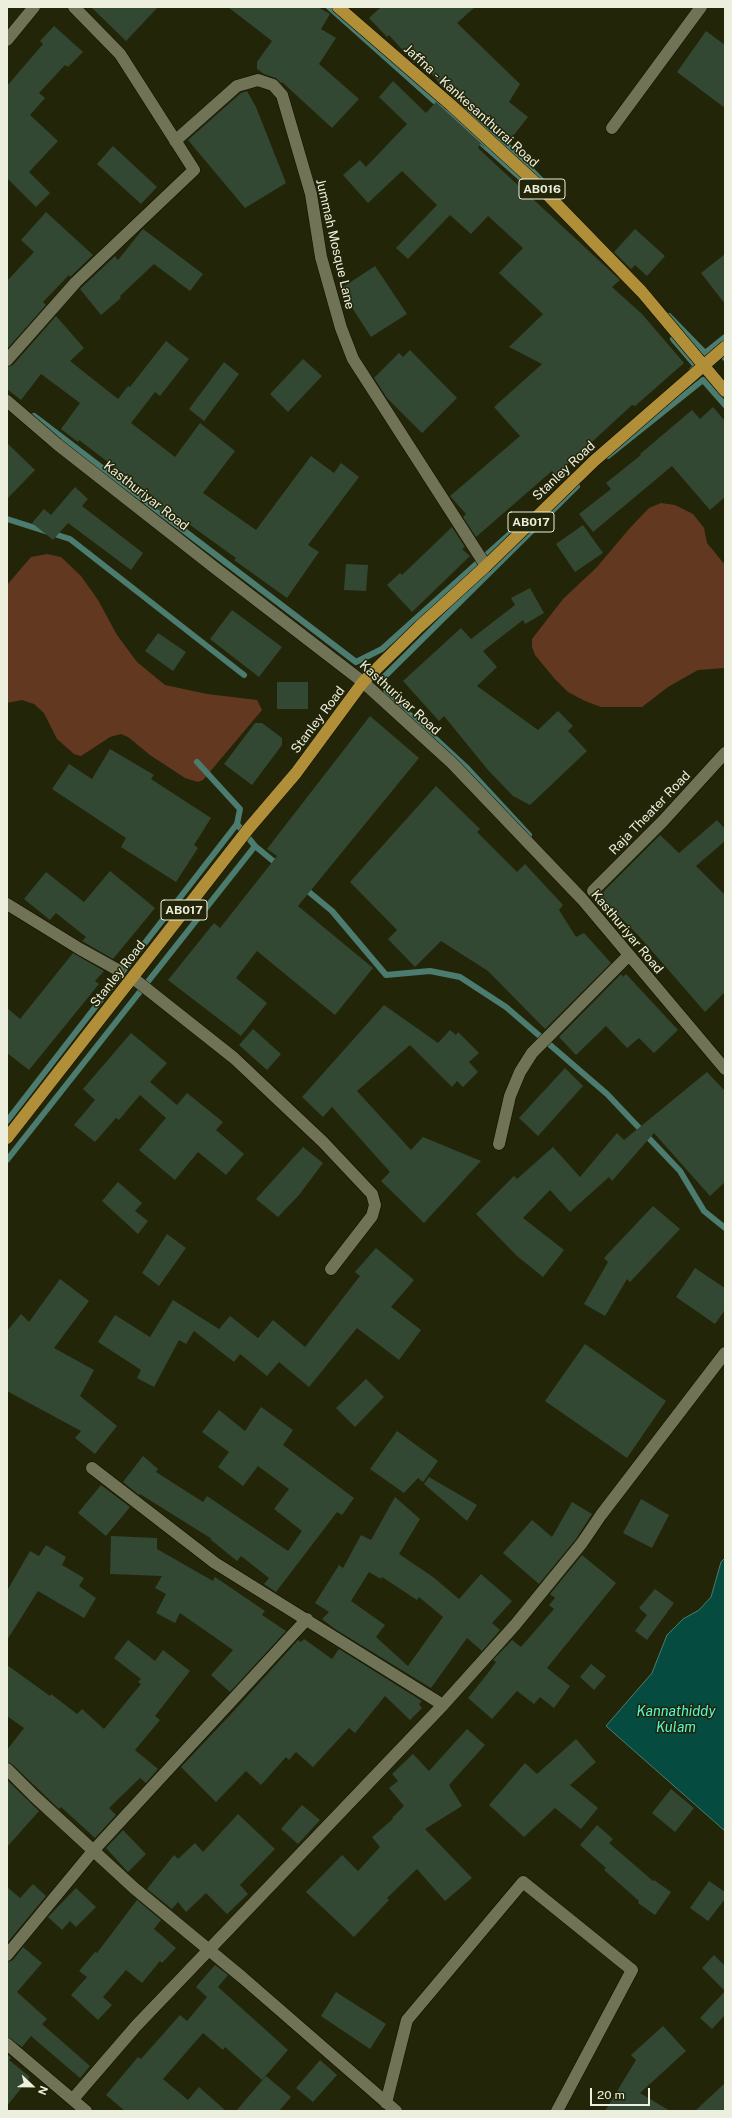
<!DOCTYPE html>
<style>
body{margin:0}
#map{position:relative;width:732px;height:2118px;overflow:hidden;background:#232508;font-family:"Public Sans",sans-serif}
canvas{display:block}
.frame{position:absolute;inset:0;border:8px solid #edefde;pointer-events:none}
.north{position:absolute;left:12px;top:2066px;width:40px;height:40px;-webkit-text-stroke:3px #232508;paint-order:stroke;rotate:112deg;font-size:11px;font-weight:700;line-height:16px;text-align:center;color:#edefde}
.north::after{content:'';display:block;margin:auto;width:14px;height:18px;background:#edefde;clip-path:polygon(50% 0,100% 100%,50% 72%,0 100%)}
.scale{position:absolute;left:590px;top:2088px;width:60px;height:18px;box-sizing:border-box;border:2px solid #edefde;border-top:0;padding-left:5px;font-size:12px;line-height:14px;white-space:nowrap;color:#edefde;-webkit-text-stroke:3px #232508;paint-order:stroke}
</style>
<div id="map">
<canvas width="732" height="2118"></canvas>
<div class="frame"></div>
<div class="north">N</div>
<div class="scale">20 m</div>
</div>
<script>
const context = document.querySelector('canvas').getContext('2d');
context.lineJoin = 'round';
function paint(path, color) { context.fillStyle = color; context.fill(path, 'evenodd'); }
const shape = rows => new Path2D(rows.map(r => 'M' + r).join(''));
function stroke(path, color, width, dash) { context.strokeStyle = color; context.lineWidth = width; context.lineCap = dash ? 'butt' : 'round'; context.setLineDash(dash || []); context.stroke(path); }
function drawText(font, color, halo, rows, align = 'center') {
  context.font = font + ' "Public Sans",sans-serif'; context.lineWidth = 3; context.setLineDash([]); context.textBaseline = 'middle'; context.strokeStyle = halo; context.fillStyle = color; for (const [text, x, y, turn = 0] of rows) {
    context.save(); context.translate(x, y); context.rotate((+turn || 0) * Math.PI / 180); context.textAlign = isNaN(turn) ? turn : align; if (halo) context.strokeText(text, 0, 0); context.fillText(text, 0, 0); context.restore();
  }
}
const green = shape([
 [661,503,675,505,693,514,704,528,707,543,725,565,725,668,698,670,668,687,642,707,601,707,585,701,568,692,554,678,535,655,532,647,532,639,563,599,597,567,629,529,649,508],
 [47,554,61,557,81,576,98,600,117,635,137,662,165,685,207,694,257,700,262,710,203,780,198,782,185,778,150,755,128,737,121,734,110,737,81,756,74,754,57,739,44,713,34,704,22,700,7,703,7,585,31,557]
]);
const water = shape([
 [725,1558,725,1831,606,1726,652,1673,667,1635,683,1619,699,1610,711,1597,721,1562,725,1558]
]);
const stream = shape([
 [329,7,541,196],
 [467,112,511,149,541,180],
 [669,316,705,353,725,337],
 [673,339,696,366,692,370],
 [725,356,725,358],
 [34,416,356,662,382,649,523,522],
 [608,456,703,380,725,405],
 [7,519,70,539,244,675],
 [197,762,240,809,237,824,255,846,278,865],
 [529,835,467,768,387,694,384,677,577,486],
 [303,887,332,911,386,975,430,971,460,977,506,1007,607,1094,680,1171,704,1211,725,1228],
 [7,1121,237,824],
 [7,1160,255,846]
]);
const building = shape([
 [91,7,158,7,126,41],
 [228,7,318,7,330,14,321,29,336,38,319,64,359,99,332,128,282,82,281,83,276,78,264,74,257,69,257,62,272,41],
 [381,7,475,7,457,23,520,84,509,102,528,117,506,145,446,91,419,59,414,63,389,35,387,37,369,18],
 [54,26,83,52,68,67,65,65,39,93,45,98,30,115,58,141,29,172,50,193,36,207,7,178,7,86,43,44,40,41],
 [706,31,725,45,725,108,677,72],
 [393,81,426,113,436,102,486,148,480,144,478,148,620,280,612,287,642,314,684,363,635,406,632,405,556,475,552,471,476,537,463,517,466,514,450,496,520,436,494,407,542,364,509,347,543,314,499,273,523,248,488,216,471,234,450,215,408,259,396,248,437,205,402,171,368,203,343,175,360,160,366,167,407,124,379,97],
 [247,91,256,107,286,183,245,208,188,140,241,93],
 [113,146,157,187,141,204,97,164],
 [46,212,93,255,70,277,69,275,43,302,46,305,7,349,7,281,34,252,21,240],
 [143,229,203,274,190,291,154,264,120,296,121,298,101,315,80,289,115,256,118,260],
 [635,229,665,256,647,276,635,265,631,269,614,252],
 [725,254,725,304,701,273],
 [375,266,407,314,371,337,340,289],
 [56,316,84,348,70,361,118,399,128,386,130,387,166,341,189,359,160,396,155,392,131,423,175,457,200,423,235,451,203,493,256,530,311,456,334,473,341,463,359,477,308,545,319,552,287,598,234,560,236,558,172,512,168,517,149,503,154,497,79,440,78,442,61,429,80,403,41,374,21,400,7,389,7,367,13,365],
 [410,350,457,398,422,433,387,398,374,378,399,353,403,357],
 [303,359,322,376,288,412,270,394],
 [224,362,239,374,204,421,189,409],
 [713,407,725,421,725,497,710,510,672,466,593,532,579,514,611,489,606,483,641,455,640,454,692,410,700,419],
 [7,443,35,470,7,499],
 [75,487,88,499,82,506,143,553,131,570,68,523,53,540,32,523,44,509,51,515],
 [583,525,603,553,575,572,556,544],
 [452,527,465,547,462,549,470,556,412,612,387,585,400,573,402,575],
 [346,564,368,565,366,591,344,590],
 [530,588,544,613,525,624,523,620,483,651,497,667,477,686,538,730,558,711,573,726,568,731,587,751,530,805,513,796,488,770,444,716,439,721,403,681,461,628,471,639,515,605,511,598],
 [232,610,282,647,259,677,210,639],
 [158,633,186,652,173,671,145,651],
 [277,682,308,682,308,709,277,709],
 [370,716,419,758,298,906,373,968,335,1015,257,951,236,978,267,1003,241,1036,168,980,214,923,220,928,277,856,267,849],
 [255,723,262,723,282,738,282,745,252,785,224,764],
 [110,749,154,775,151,779,211,818,194,845,198,848,176,882,121,847,126,838,52,789,69,764,92,779],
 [436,786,480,829,477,832,517,872,525,864,563,905,559,910,576,937,584,933,611,963,545,1029,488,971,441,941,415,967,388,939,397,930,350,882],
 [717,820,725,829,725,841,696,866,725,895,725,992,705,1012,638,935,599,896,660,835,679,853],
 [110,871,155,908,113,959,82,941,86,937,56,913,50,920,24,899,46,872,84,902],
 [73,953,104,971,95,981,99,984,29,1070,7,1053,7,1008,20,1019],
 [621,974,623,977,626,974,678,1030,654,1053,639,1038,627,1048,606,1026,576,1055,559,1037],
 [384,1005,438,1043,450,1030,456,1035,458,1032,479,1053,469,1062,478,1072,463,1087,457,1081,452,1087,410,1045,357,1091,411,1150,423,1137,481,1161,424,1223,381,1181,390,1172,332,1107,323,1117,302,1097],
 [253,1029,281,1054,267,1070,239,1045],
 [131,1033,167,1063,150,1082,177,1105,187,1093,223,1122,216,1130,244,1154,226,1175,198,1152,175,1180,139,1150,166,1118,140,1095,119,1120,116,1118,95,1142,74,1125,95,1100,83,1089],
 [565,1068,583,1086,538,1136,519,1118],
 [707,1072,725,1091,725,1182,710,1196,654,1133,612,1181,609,1177,570,1212,550,1190,523,1218,564,1250,543,1277,517,1256,476,1214,514,1176,517,1179,553,1147,580,1177,617,1133,624,1140],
 [303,1147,323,1163,299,1195,278,1217,256,1199],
 [118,1182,142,1203,135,1211,148,1221,138,1234,102,1201],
 [653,1206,680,1229,630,1282,627,1279,605,1316,584,1304,608,1262,604,1258],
 [167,1234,186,1248,159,1286,142,1273],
 [376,1248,414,1280,391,1307,421,1330,399,1360,357,1328,309,1387,279,1362,267,1376,240,1354,234,1362,194,1331,186,1344,179,1340,154,1387,137,1378,141,1370,98,1342,115,1315,150,1337,173,1300,219,1329,230,1316,258,1338,273,1320,305,1347,360,1276,355,1272],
 [695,1268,725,1288,725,1310,715,1324,676,1297],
 [60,1279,89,1301,54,1348,94,1370,80,1396,117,1426,95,1454,75,1438,81,1431,7,1391,7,1331,21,1314,29,1322],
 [585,1344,666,1401,627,1458,545,1401],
 [366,1379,384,1397,355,1427,336,1408],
 [261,1407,293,1430,283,1445,354,1498,342,1515,337,1512,276,1592,264,1584,269,1578,241,1556,237,1561,210,1539,212,1539,140,1494,139,1495,123,1482,143,1456,158,1469,156,1472,203,1502,207,1496,288,1551,302,1531,274,1509,289,1489,258,1466,243,1486,218,1467,229,1452,202,1432,219,1410,245,1431],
 [397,1431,438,1461,423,1482,418,1478,404,1493,370,1469],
 [429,1477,477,1505,467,1521,424,1484],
 [101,1485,130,1507,106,1536,78,1513],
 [395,1497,420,1519,399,1554,433,1577,459,1599,481,1574,512,1601,492,1623,500,1630,482,1651,467,1638,431,1688,335,1629,322,1619,329,1612,315,1603,339,1565,343,1568,361,1535,371,1540],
 [369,1572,381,1579,382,1577,417,1600,419,1597,443,1617,408,1666,376,1637,385,1625,351,1601],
 [641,1499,669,1515,652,1548,623,1533],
 [572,1502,592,1514,576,1539,539,1584,503,1553,532,1520,552,1537],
 [111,1536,157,1538,157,1549,213,1581,215,1577,265,1611,262,1615,286,1631,230,1692,211,1675,233,1650,180,1613,175,1623,156,1613,166,1594,155,1588,162,1576,110,1574],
 [46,1545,66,1557,62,1565,84,1578,79,1586,96,1598,84,1618,38,1591,7,1640,7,1591,30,1551,39,1556],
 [582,1555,616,1583,547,1668,570,1686,554,1708,540,1697,534,1704,517,1691,492,1719,468,1698,488,1673,496,1662,493,1660,512,1640,521,1647,554,1609,549,1605,555,1598,550,1594],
 [655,1589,674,1603,647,1640,635,1631,647,1615,639,1608],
 [304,1639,332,1659,339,1649,422,1701,419,1704,422,1708,410,1720,385,1696,355,1733,349,1728,313,1767,296,1752,289,1760,286,1757,261,1785,246,1771,216,1802,181,1767,232,1713,298,1640,301,1642],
 [128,1640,155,1661,163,1650,190,1671,155,1716,160,1720,135,1750,158,1769,146,1783,140,1778,109,1808,116,1815,95,1838,61,1807,59,1809,12,1764,7,1762,7,1750,24,1728,7,1716,7,1665,50,1696,51,1694,77,1714,82,1709,104,1729,141,1684,138,1682,141,1679,114,1658],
 [591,1664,606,1676,594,1690,580,1677],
 [467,1729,485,1745,449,1785,462,1806,425,1829,472,1878,445,1901,417,1869,387,1898,389,1900,354,1937,306,1892,342,1855,358,1871,380,1847,372,1837,393,1819,392,1818,404,1806,389,1788,398,1781,392,1774,413,1754,429,1771],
 [576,1739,596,1762,570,1785,598,1808,581,1829,555,1808,524,1837,489,1805,525,1763,537,1774],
 [7,1780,39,1811,7,1847],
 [671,1789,694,1808,675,1832,652,1813],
 [302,1805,320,1820,298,1844,281,1829],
 [238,1814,275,1849,240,1885,248,1894,227,1914,206,1893,186,1912,178,1902,172,1909,147,1889,174,1855,178,1859,195,1843,203,1852],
 [597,1825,613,1839,609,1843,653,1881,654,1880,671,1892,655,1915,638,1903,639,1901,604,1870,606,1868,580,1845],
 [123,1830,146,1854,128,1872,106,1848],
 [709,1881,725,1892,725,1899,708,1921,690,1908],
 [33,1884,46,1896,7,1943,7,1887,20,1898],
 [76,1888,96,1907,76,1927,70,1921,62,1930,48,1917],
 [137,1900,161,1920,154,1929,176,1948,162,1963,160,1961,142,1983,126,1970,103,1997,112,2005,98,2020,71,1995,87,1977,79,1971,95,1952,97,1953],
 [23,1947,42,1963,17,1992,47,2019,42,2024,90,2066,80,2078,31,2036,22,2047,7,2037,7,1962,13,1960],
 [714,1955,725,1966,725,1991,702,1968],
 [215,1965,228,1975,218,1987,288,2050,262,2080,225,2047,223,2050,203,2033,163,2079,188,2100,199,2087,226,2111,125,2111,106,2095,138,2057,141,2059,180,2015,187,2021,207,1997,196,1987],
 [725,1991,725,2015,712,2029,700,2018],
 [336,1992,386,2024,370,2049,321,2016],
 [663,2026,686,2051,640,2093,670,2111,605,2111,636,2060,631,2055],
 [7,2054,11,2058,9,2060,30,2077,7,2106],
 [320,2060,337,2075,313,2102,296,2088],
 [266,2076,291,2097,279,2111,236,2111],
 [725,2083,725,2111,695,2111]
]);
const minor = shape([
 [7,40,34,7],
 [612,128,701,7],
 [175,141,237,86,258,80,273,85,282,95,311,194,321,257,341,328,353,359,486,566],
 [7,360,76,282,194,170,120,54,74,7],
 [7,401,57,444,215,568,363,682,452,763,582,899,725,1069],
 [593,891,663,821,725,753],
 [7,904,80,949,118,970],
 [133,978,234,1058,323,1142,372,1194,375,1205,372,1216,331,1269],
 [499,1144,510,1096,520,1072,532,1053,629,955],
 [92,1468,215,1563,443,1705],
 [7,1769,34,1796,134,1888,243,1978,396,2111],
 [7,1955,93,1851,307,1619],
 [7,2044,86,2111],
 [73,2099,136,2026,443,1705,515,1625,582,1543,601,1515,725,1353],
 [386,2103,407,2020,523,1882,632,1970,557,2111]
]);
const major = shape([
 [338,7,451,105,539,186,642,292,725,391],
 [7,1138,249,828,296,773,363,682,419,627,486,566,594,461,725,347]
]);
const shields = [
 [542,189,46],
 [531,522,46],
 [184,910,46]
];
const shieldNames = [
 ["AB016",542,189],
 ["AB017",531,522],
 ["AB017",184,910]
];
const streetNames = [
 ["Jaffna - Kankesanthurai Road",471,106,42],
 ["Jummah Mosque Lane",335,244,77],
 ["Stanley Road",564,471,-43],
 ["Kasthuriyar Road",146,496,38],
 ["Kasthuriyar Road",400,698,42],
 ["Stanley Road",318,720,-53],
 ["Raja Theater Road",650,813,-46],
 ["Kasthuriyar Road",627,932,50],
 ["Stanley Road",118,974,-52]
];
const waterNames = [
 ["Kannathiddy",676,1712],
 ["Kulam",676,1728]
];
paint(green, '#633821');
paint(water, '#064b40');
stroke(water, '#4b7c6f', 1);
stroke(stream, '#4b7c6f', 6);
paint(building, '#324833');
stroke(minor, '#0c0d00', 13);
stroke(major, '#0c0d00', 13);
stroke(minor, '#707355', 12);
stroke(major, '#b08f38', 12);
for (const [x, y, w] of shields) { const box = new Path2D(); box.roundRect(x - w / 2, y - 10, w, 20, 3); context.fillStyle = '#232508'; context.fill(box); stroke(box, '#edefde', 1); }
drawText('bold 12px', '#edefde', null, shieldNames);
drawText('13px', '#edefde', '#232508', streetNames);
drawText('italic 14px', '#56f7d8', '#232508', waterNames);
</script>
